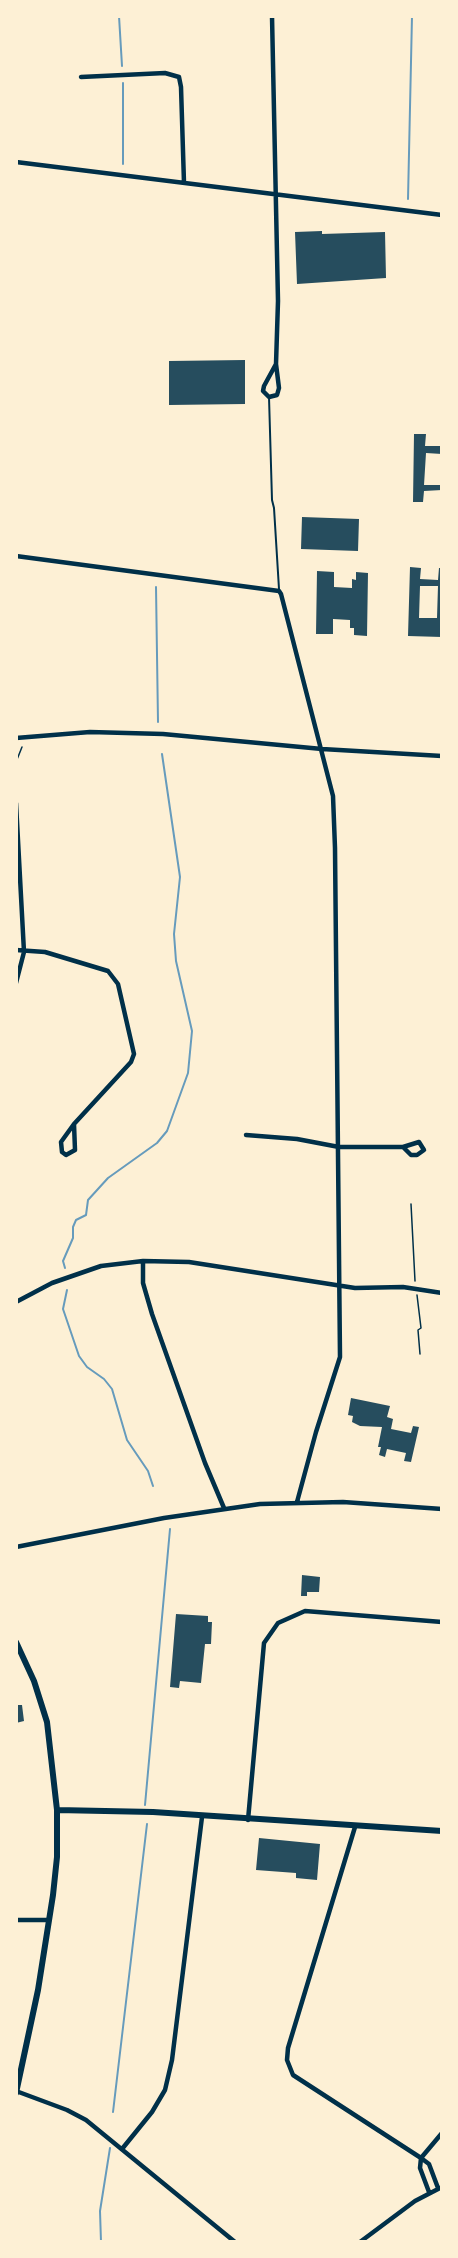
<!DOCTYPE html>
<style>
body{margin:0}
#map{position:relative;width:458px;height:2258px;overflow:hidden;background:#fdf0d5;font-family:Manrope,sans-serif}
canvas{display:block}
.frame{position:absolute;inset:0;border:18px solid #fdf0d5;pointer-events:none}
</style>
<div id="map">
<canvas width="458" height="2258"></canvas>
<div class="frame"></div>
</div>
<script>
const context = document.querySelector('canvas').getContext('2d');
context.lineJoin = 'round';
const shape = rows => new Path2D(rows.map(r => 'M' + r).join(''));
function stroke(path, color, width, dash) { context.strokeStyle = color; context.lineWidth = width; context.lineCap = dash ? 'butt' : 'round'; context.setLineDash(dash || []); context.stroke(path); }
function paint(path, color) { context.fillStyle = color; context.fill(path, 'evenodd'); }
const stream = shape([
 [119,16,122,66],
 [123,83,123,164],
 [408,199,412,16],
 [156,587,158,722],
 [65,1268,63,1261,73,1238,73,1227,76,1220,86,1215,88,1200,108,1178,157,1143,167,1131,188,1073,192,1031,176,961,174,934,180,877,162,754],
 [67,1290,63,1309,79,1356,87,1367,104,1379,112,1389,127,1440,148,1471,153,1486],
 [145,1805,170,1529],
 [113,2112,147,1824],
 [101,2242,100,2211,110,2148]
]);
const building = shape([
 [322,231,322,234,385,232,386,278,297,284,295,232],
 [245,360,245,404,169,405,169,361],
 [414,434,426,434,425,446,442,446,442,454,426,453,424,485,442,485,442,490,424,491,423,502,413,502],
 [302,517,359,519,358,551,301,549],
 [410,567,421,568,420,579,438,580,439,568,442,568,442,637,408,636],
 [420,586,438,586,437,618,419,618],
 [317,571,334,572,334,587,352,588,352,579,356,580,356,572,368,573,367,636,354,635,354,628,350,628,350,620,333,619,333,634,316,634],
 [351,1398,390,1406,387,1417,393,1419,391,1429,411,1433,413,1426,419,1427,411,1462,404,1461,406,1453,387,1449,385,1457,379,1455,381,1447,378,1447,382,1427,360,1426,352,1422,353,1416,348,1415],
 [302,1575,320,1577,319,1592,307,1592,307,1596,301,1596],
 [176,1614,208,1616,208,1622,212,1622,211,1644,205,1644,201,1683,180,1681,179,1688,170,1687],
 [16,1705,22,1705,24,1721,16,1723],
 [259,1838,320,1844,317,1880,296,1878,296,1873,256,1870]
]);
const path = shape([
 [16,762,22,747],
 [411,1204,415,1281],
 [417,1295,421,1328,418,1330,420,1354]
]);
const service = shape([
 [269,397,272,500,274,508,279,589]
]);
const minor = shape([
 [272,16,278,301,276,364,279,388,277,395,269,397,263,391,264,386,276,364],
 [81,77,165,73,179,77,181,87,184,183],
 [16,162,442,215],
 [16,556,279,591,281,594,333,796,335,848,340,1357,316,1432,297,1502],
 [16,738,90,732,163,734,322,749,442,756],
 [16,803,24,952,16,983],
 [16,950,45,952,108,971,118,984,134,1054,131,1062,74,1124,75,1150,66,1155,62,1152,61,1142,74,1124],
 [246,1135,297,1139,339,1147,403,1147,411,1155,417,1155,424,1150,419,1142,403,1147],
 [143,1261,143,1283,152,1314,205,1463,224,1508],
 [16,1302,52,1283,101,1266,143,1261,189,1262,355,1288,403,1287,442,1293],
 [16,1547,164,1518,260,1504,343,1502,442,1509],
 [248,1820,264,1643,278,1623,305,1611,442,1622],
 [355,1827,288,2048,287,2060,293,2075,421,2158,429,2164,438,2188],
 [16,1920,49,1920],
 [16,2091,67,2110,86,2120,235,2242],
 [122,2149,152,2112,165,2090,172,2060,202,1817],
 [421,2158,420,2168,429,2192],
 [421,2158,442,2133],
 [360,2242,415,2201,440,2188]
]);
const tertiary = shape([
 [16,1642,34,1681,47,1722,57,1810,57,1857,53,1895,38,1990,16,2093],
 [57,1810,153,1812,442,1831]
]);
stroke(stream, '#669bbc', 2);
paint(building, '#264d5e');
stroke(path, '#003049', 1.5);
stroke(service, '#003049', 2);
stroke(minor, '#003049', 4.5);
stroke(tertiary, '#003049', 6);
</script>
